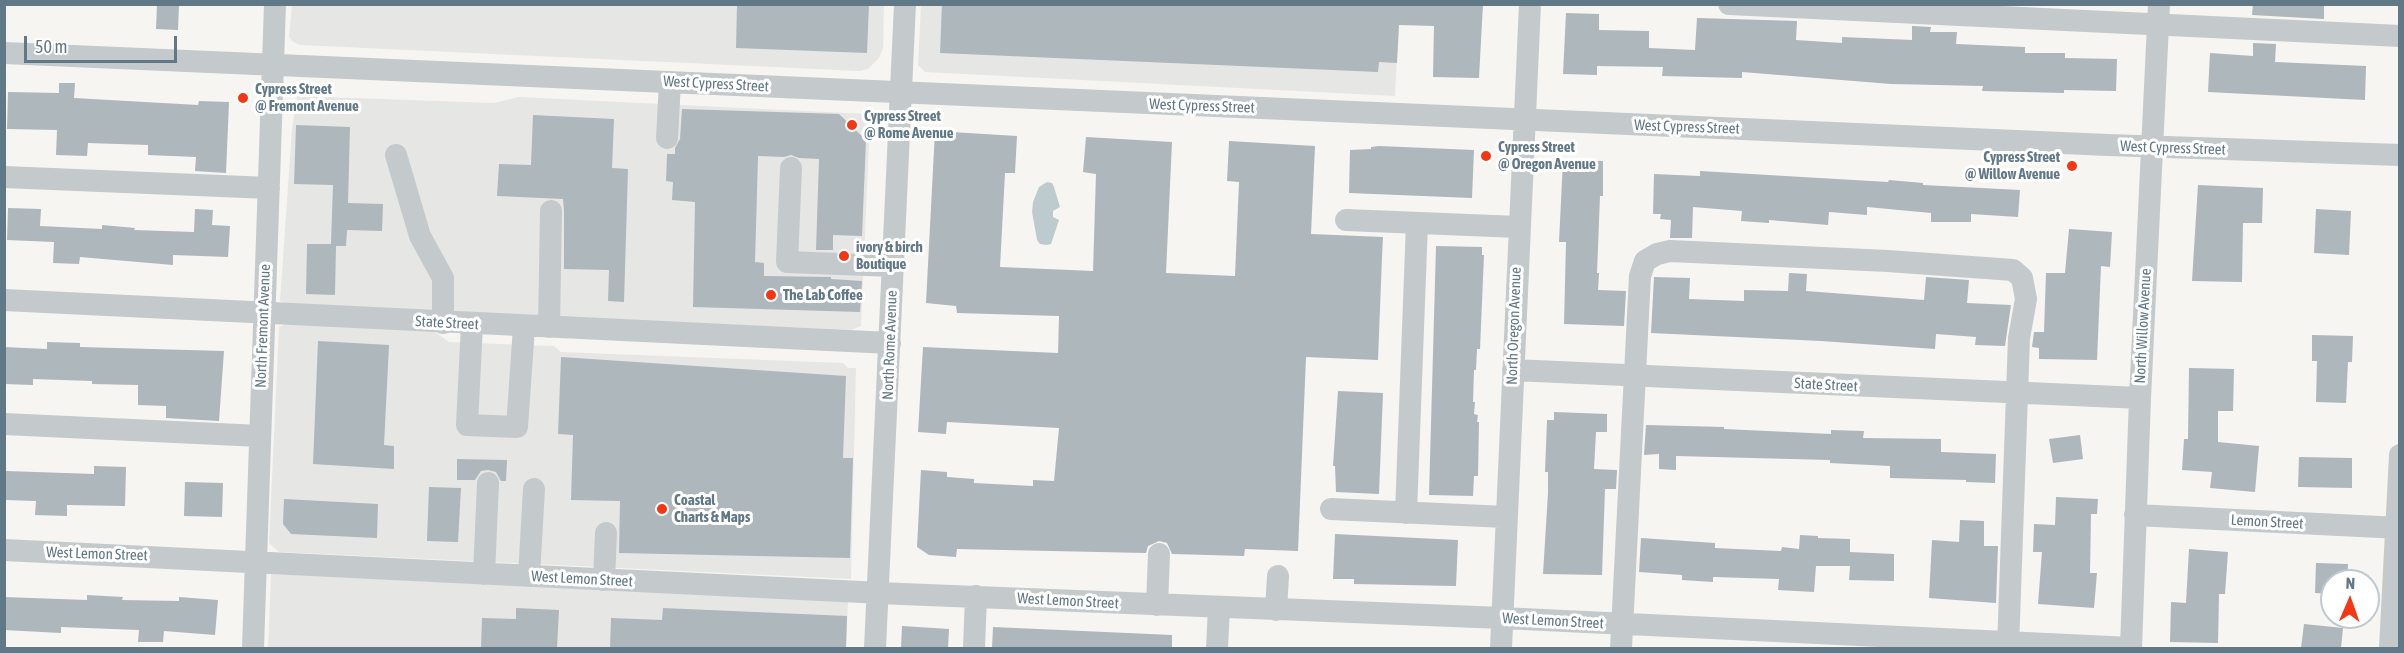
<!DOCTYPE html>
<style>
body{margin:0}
#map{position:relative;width:2404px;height:653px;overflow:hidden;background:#f6f5f1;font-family:"Asap Condensed",sans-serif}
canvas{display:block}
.frame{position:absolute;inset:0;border:6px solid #617886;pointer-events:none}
.north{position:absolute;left:2320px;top:569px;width:60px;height:60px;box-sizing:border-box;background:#fff;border:2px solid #c0c9cf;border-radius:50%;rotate:2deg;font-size:16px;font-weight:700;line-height:24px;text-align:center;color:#617886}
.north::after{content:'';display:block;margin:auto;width:21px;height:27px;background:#f53612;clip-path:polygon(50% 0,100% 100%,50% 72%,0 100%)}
.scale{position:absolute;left:24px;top:36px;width:153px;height:27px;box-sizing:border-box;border:3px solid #617886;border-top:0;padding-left:8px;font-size:18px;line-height:21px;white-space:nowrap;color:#617886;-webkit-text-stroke:4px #fff;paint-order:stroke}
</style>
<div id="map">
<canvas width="2404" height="653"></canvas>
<div class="frame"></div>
<div class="north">N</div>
<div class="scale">50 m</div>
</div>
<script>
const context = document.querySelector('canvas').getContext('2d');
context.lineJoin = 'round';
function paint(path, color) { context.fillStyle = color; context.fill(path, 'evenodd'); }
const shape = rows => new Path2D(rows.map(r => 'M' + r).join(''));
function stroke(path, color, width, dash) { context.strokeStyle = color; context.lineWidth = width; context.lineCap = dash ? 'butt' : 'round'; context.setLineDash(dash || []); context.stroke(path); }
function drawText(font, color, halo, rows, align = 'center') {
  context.font = font + ' "Asap Condensed",sans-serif'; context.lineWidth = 6; context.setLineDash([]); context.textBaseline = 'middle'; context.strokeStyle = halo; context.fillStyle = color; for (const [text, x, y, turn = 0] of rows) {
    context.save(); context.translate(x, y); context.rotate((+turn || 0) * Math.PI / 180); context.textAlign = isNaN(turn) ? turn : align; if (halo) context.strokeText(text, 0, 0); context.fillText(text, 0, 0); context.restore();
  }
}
const built = shape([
 [292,5,884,5,883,48,879,58,868,69,859,71,300,45,292,41,289,37],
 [921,5,1400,5,1395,96,925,72,918,65],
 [297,96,494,103,519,97,866,114,866,131,869,142,861,326,851,330,289,305,280,301,292,129],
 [286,324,431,329,449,342,554,346,561,352,843,363,848,368,856,368,851,579,279,552,269,543,279,327],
 [271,574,848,601,846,648,268,648]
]);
const water = shape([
 [1047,182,1052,183,1054,187,1060,207,1053,211,1053,217,1059,220,1051,244,1046,245,1040,244,1037,240,1032,212,1033,202,1039,187]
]);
const building = shape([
 [157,4,179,4,178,30,156,29],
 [737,4,869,4,867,53,736,48],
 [942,4,1483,4,1479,78,1433,77,1434,26,1399,25,1397,63,1379,62,1378,72,940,53],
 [2253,4,2324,4,2324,19,2252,15],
 [1566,13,1599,14,1599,30,1649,31,1649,48,1695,50,1697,18,1797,21,1796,40,1842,43,1842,37,1912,40,1912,26,1931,27,1930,32,1957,32,1956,44,2025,47,2025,53,2065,53,2065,58,2117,59,2116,91,2064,90,2064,93,1982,91,1983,86,1891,84,1742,72,1742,78,1662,76,1663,67,1597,66,1597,75,1563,74],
 [2253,43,2276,44,2275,62,2366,66,2365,100,2208,92,2210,53,2253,56],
 [59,83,75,83,74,98,198,105,199,101,229,102,226,173,195,171,196,157,148,155,148,145,88,143,87,156,56,155,57,130,7,129,8,92,59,93],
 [682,109,839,114,866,140,862,236,833,235,833,250,816,250,819,159,799,158,791,155,784,157,758,156,755,262,764,263,764,276,831,277,831,279,862,281,860,312,693,307,695,202,672,200,673,182,666,181,667,154,675,154,675,148,680,139],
 [533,115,614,119,612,168,628,169,624,302,608,301,609,270,564,269,564,211,563,199,497,196,499,164,531,165],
 [296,125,350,127,348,203,383,204,382,231,347,230,346,246,336,246,335,295,306,294,307,244,331,244,333,185,294,184],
 [935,131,1017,136,1015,173,1005,173,1000,267,1093,271,1096,174,1083,172,1086,137,1172,142,1166,273,1235,276,1239,182,1227,181,1229,141,1315,146,1311,234,1383,237,1382,257,1378,360,1306,357,1298,551,1245,549,1244,556,1172,554,1167,543,1159,541,1148,546,1146,553,957,549,956,557,929,555,917,547,921,470,947,472,947,477,974,479,974,483,1033,486,1033,480,1054,481,1059,428,947,422,946,434,918,432,923,347,1058,353,1059,316,957,313,956,306,926,303],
 [1379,146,1474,150,1472,198,1349,193,1350,150,1371,149,1371,147],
 [1563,160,1603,161,1603,196,1600,196,1597,273,1599,273,1598,290,1626,291,1624,326,1564,324,1566,242,1559,242],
 [1700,171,1888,182,1889,180,1923,183,1923,185,2020,190,2018,217,1971,214,1971,222,1931,222,1931,213,1867,207,1867,215,1829,212,1828,225,1769,220,1769,223,1741,221,1742,211,1693,207,1692,238,1670,238,1671,220,1660,219,1661,214,1653,214,1654,174,1700,176],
 [2198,185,2263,188,2262,223,2243,223,2242,282,2192,281],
 [8,208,41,209,40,226,102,229,102,225,135,228,134,230,194,232,195,209,213,210,212,225,230,226,228,257,173,255,173,265,80,257,79,264,53,263,54,242,7,240],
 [2316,209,2351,211,2349,255,2314,253],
 [2069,229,2112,232,2110,267,2101,266,2097,360,2039,359,2039,348,2032,347,2034,332,2044,332,2046,273,2065,273],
 [1436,246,1482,247,1482,255,1484,255,1480,349,1477,349,1476,370,1474,370,1473,402,1475,402,1474,414,1478,415,1477,422,1479,422,1478,476,1474,476,1473,496,1429,495],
 [1789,273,1807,274,1806,291,1924,300,1926,277,1969,280,1967,303,2011,305,2005,346,1975,345,1976,337,1936,334,1935,349,1821,341,1651,333,1654,277,1690,278,1689,299,1744,301,1744,290,1788,291],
 [2312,335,2353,336,2352,362,2348,362,2346,403,2316,402,2317,361,2312,361],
 [318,341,389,345,384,445,394,446,394,469,313,464],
 [47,342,80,343,80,347,224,351,219,421,166,418,166,406,138,405,138,385,92,384,92,381,33,379,33,385,4,384,4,347,47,349],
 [561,357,846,376,843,458,853,458,850,558,619,553,620,501,571,500,573,435,558,434],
 [2189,368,2234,369,2233,411,2218,411,2218,442,2259,446,2255,492,2210,488,2212,472,2182,470,2184,439,2188,439],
 [1338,391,1383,393,1379,494,1336,492,1335,466,1333,466],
 [1554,412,1607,414,1607,432,1596,432,1594,469,1617,470,1616,489,1605,489,1602,575,1543,574,1548,493,1548,472,1545,472,1547,420,1554,420],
 [1646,425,1724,427,1724,429,1831,434,1831,430,1864,431,1863,438,1941,439,1941,452,1996,454,1995,483,1966,482,1966,480,1890,478,1890,466,1830,463,1830,460,1676,456,1676,470,1659,469,1659,454,1644,455],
 [2080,435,2083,459,2053,463,2049,439],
 [2299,457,2352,458,2352,488,2298,487],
 [457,459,507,460,506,481,501,481,496,472,488,470,481,471,475,480,457,480],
 [94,466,126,467,125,506,67,505,67,516,35,515,36,501,5,500,6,471,94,474],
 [185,482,223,483,222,517,184,516],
 [429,487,461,488,458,542,427,541],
 [2056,497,2098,499,2097,514,2091,514,2090,573,2097,573,2094,608,2038,604,2042,552,2033,552,2034,524,2055,525],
 [284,499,378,504,377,538,291,534,283,524],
 [1960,520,1984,521,1984,546,1998,546,1996,603,1929,598,1932,540,1959,542],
 [1335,534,1458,540,1456,586,1354,584,1354,579,1333,579],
 [1800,535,1818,536,1818,538,1850,539,1850,552,1894,554,1894,581,1849,580,1850,566,1816,566,1814,592,1778,590,1779,579,1713,577,1713,582,1682,580,1682,575,1639,572,1641,538,1715,543,1715,548,1781,551,1782,547,1799,549],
 [2189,549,2228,552,2225,594,2219,594,2218,643,2170,642,2171,602,2186,603],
 [2316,563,2348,564,2347,581,2332,581,2332,594,2315,593],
 [87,595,123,597,122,600,179,601,179,597,218,600,215,635,164,631,163,642,138,642,139,630,61,627,61,633,4,630,4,597,87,600],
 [516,608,559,610,557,648,481,648,482,618,516,619],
 [663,608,847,616,846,648,610,648,611,618,662,620],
 [2304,624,2343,628,2341,648,2301,648],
 [902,626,949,629,948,648,901,648],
 [993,627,1172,635,1172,648,992,648]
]);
const minor = shape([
 [1729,4,2400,36],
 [4,53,2108,145,2400,155],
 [667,138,670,82],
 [396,155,420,236,443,278,443,323],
 [791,168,787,262,893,266],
 [4,177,269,188],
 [1346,220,1518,227],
 [4,300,890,343],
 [472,324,467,425,517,427,524,327],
 [549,327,551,211],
 [1513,370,2140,398],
 [4,424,260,436],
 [1331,509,1506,517],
 [1406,513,1417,223],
 [2135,515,2400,528],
 [4,550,902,594,1502,618,2131,648],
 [484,574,488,483],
 [529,576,534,489],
 [604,580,606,533],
 [1157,605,1159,554],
 [1276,610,1278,576],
 [253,648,275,4],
 [875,648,905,4],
 [974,648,976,596],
 [1217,648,1219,607],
 [1501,648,1530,4],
 [1621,648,1640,276,1645,261,1657,254,1670,251,1888,261,2013,270,2022,278,2026,299,2019,338,2008,648],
 [2131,648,2140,398,2159,4],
 [2390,648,2400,455]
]);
const markers = [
 [243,98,6,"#f53612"],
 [852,125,6,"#f53612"],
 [1486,156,6,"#f53612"],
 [2072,166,6,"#f53612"],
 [844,256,6,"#f53612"],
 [771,295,6,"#f53612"],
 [662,509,6,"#f53612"]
];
const streetNames = [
 ["West Cypress Street",716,84,3],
 ["West Cypress Street",1202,106,2],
 ["West Cypress Street",1687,127,2],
 ["West Cypress Street",2173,148,2],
 ["State Street",447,323,3],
 ["North Fremont Avenue",263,326,-88],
 ["North Oregon Avenue",1514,326,-88],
 ["North Willow Avenue",2143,326,-87],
 ["North Rome Avenue",890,345,-88],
 ["State Street",1826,385,3],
 ["Lemon Street",2267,522,3],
 ["West Lemon Street",97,554,2],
 ["West Lemon Street",582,579,3],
 ["West Lemon Street",1068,601,3],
 ["West Lemon Street",1553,621,3]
];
const poiNames = [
 ["Cypress Street",255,89],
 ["@ Fremont Avenue",255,106],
 ["Cypress Street",864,116],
 ["@ Rome Avenue",864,133],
 ["Cypress Street",1498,147],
 ["@ Oregon Avenue",1498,164],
 ["Cypress Street",2060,157,"right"],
 ["@ Willow Avenue",2060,174,"right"],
 ["ivory & birch",856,247],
 ["Boutique",856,264],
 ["The Lab Coffee",783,295],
 ["Coastal",674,500],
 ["Charts & Maps",674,517]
];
paint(built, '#e6e7e5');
paint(water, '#bdcbcf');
paint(building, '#adb7bc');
stroke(minor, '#c4c9cc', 22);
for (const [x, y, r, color] of markers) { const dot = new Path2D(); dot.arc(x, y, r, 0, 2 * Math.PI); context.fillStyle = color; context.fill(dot); stroke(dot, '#fff', 2); }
drawText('15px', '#617886', '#fff', streetNames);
drawText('bold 15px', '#617886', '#fff', poiNames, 'left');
</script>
